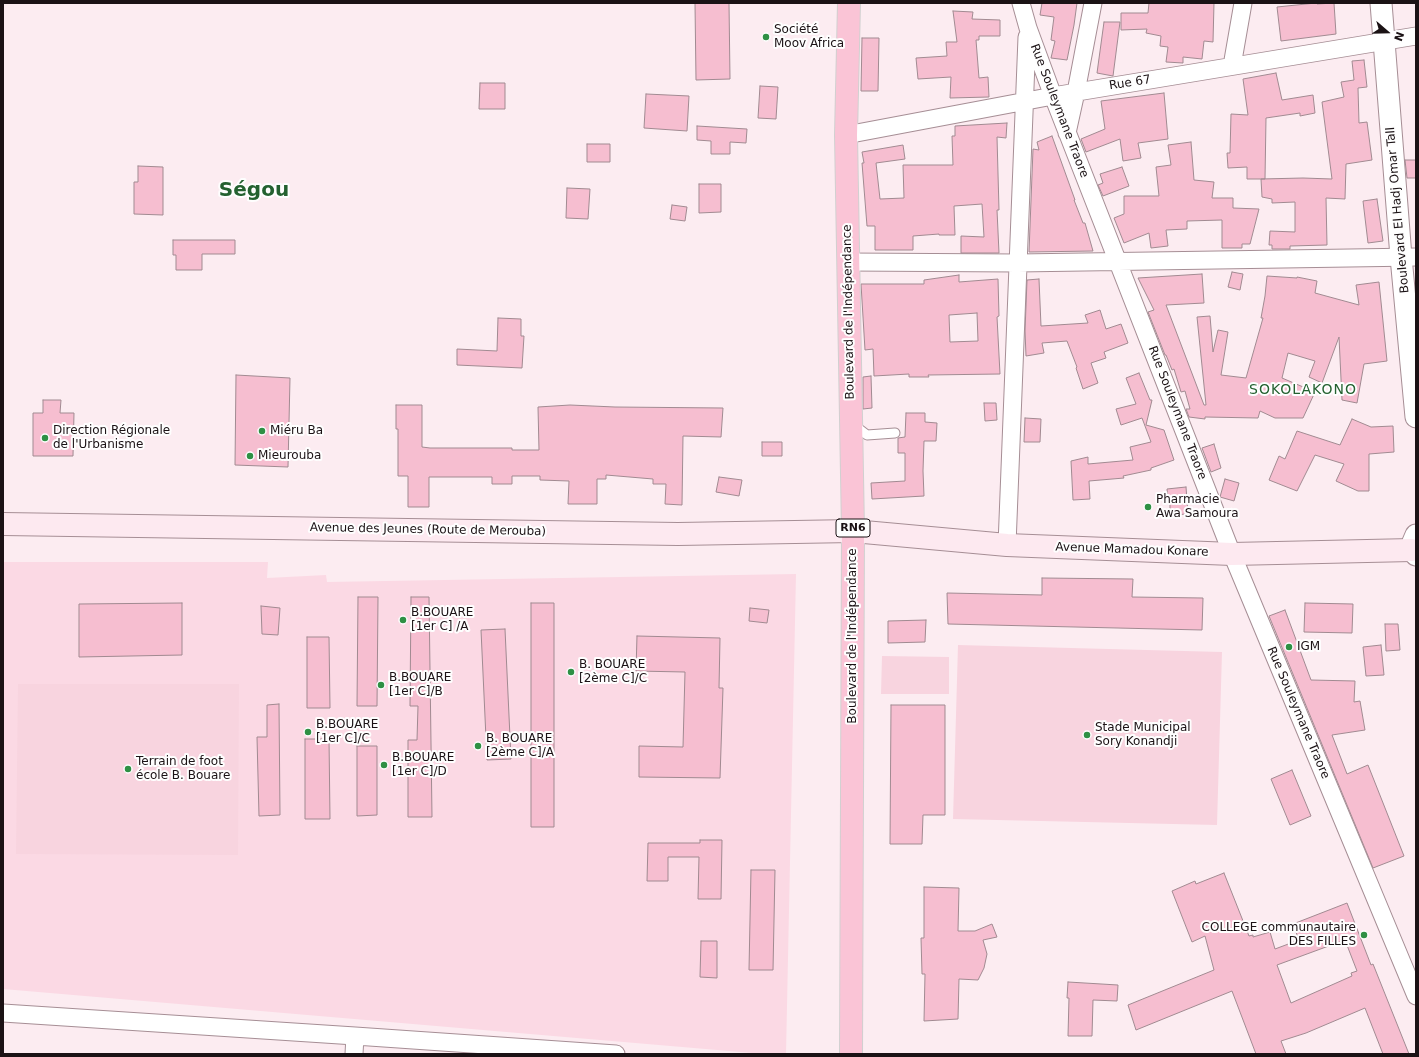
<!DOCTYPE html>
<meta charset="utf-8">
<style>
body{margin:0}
#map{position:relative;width:1419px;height:1057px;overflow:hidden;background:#fcecf1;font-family:"DejaVu Sans",sans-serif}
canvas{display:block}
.frame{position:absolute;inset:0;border:4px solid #1b1215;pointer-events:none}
.north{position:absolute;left:1367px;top:12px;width:40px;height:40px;-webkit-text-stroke:3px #fefefe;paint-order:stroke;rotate:110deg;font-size:11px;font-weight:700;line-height:16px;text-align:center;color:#1b1215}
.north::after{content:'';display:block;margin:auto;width:14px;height:18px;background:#1b1215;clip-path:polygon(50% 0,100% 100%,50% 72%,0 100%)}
</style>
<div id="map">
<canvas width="1419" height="1057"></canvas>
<div class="frame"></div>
<div class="north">N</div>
</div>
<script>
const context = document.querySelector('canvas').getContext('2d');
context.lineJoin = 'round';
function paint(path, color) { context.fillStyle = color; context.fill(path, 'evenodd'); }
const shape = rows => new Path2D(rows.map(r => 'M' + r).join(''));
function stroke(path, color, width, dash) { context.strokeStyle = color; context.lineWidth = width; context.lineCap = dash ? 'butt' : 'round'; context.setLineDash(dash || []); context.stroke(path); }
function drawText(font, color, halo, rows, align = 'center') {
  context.font = font + ' "DejaVu Sans",sans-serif'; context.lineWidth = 4; context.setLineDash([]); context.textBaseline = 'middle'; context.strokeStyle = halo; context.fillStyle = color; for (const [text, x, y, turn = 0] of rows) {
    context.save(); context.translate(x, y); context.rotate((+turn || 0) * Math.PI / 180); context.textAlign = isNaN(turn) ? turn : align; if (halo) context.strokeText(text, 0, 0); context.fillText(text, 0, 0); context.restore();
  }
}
const built = shape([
 [3,562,268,562,267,578,326,575,327,582,796,574,786,1054,764,1054,3,989]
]);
const green = shape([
 [958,645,1222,652,1217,825,953,819],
 [882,656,949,657,949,694,881,694],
 [18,684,239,684,238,855,16,854]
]);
const building = shape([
 [695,3,729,3,730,79,696,80,695,3],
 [1042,3,1077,3,1074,25,1067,60,1051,58,1055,41,1051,40,1054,17,1040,15,1042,3],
 [1149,3,1214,3,1213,42,1204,41,1202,59,1183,57,1183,63,1166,62,1168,47,1160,46,1161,36,1146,33,1147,29,1121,30,1121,13,1148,13,1149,3],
 [1316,3,1317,4,1334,3,1336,34,1281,41,1277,7,1316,3],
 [953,11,973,12,972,19,1000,20,1000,36,979,36,979,40,976,40,979,78,988,77,989,97,950,98,951,77,918,79,916,58,947,56,946,42,957,42,953,11],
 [1104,22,1120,22,1113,76,1097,73,1104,22],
 [862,38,879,38,878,91,861,91,862,38],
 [1364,60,1367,87,1358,88,1359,123,1367,122,1372,160,1346,164,1345,199,1326,198,1327,245,1290,246,1290,249,1272,249,1272,245,1269,245,1270,231,1295,232,1295,202,1272,203,1272,199,1262,197,1261,179,1303,178,1332,179,1322,102,1344,97,1341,82,1354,80,1352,61,1364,60],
 [1276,73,1282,100,1313,95,1315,113,1300,116,1300,113,1266,118,1265,179,1247,179,1247,167,1228,168,1227,153,1230,153,1231,114,1248,115,1243,79,1276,73],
 [480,83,505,83,505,109,479,109,480,83],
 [760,86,778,87,776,119,758,118,760,86],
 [1164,93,1168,139,1138,143,1141,158,1123,161,1120,139,1086,152,1081,139,1105,129,1101,101,1164,93],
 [646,94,689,96,687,131,644,128,646,94],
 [1007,123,1006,138,997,137,999,210,997,210,999,253,961,253,961,236,984,237,982,204,954,206,955,235,939,235,939,234,913,236,913,250,875,250,875,226,867,226,862,163,864,163,862,152,903,145,905,159,876,163,880,199,904,198,903,165,953,165,952,136,955,136,955,126,1007,123],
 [697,126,747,129,746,143,730,142,730,154,711,154,711,141,697,140,697,126],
 [1052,136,1075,200,1074,200,1083,223,1085,223,1093,251,1029,252,1033,149,1039,150,1037,142,1052,136],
 [1191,142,1194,180,1214,182,1212,198,1233,198,1233,208,1259,209,1250,244,1242,244,1242,248,1222,248,1222,220,1187,221,1187,229,1166,230,1168,246,1151,248,1149,233,1124,243,1114,218,1124,214,1124,196,1159,196,1156,167,1171,165,1168,145,1191,142],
 [587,144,610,144,610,162,587,162,587,144],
 [1405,160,1416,160,1416,178,1407,178,1405,160],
 [138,166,163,167,163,215,134,214,134,182,138,182,138,166],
 [1122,167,1129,186,1103,196,1098,185,1103,183,1100,174,1122,167],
 [699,184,721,184,721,212,699,213,699,184],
 [567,188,590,189,588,219,566,218,567,188],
 [1377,199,1383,241,1368,243,1363,201,1377,199],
 [672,205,687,207,685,221,670,219,672,205],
 [173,240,235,240,235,254,202,254,202,270,176,270,176,255,173,255,173,240],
 [1232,272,1243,274,1240,290,1228,287,1232,272],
 [1202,274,1204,303,1166,305,1204,405,1206,405,1197,317,1210,316,1213,352,1218,330,1228,332,1221,375,1246,378,1263,318,1261,318,1265,296,1267,276,1297,278,1297,277,1317,281,1315,293,1359,305,1356,285,1379,282,1387,361,1364,364,1357,403,1342,400,1339,337,1322,383,1309,377,1315,361,1288,353,1282,378,1315,392,1303,418,1275,418,1260,411,1258,418,1205,417,1205,419,1189,417,1186,409,1190,409,1185,391,1181,392,1174,369,1172,370,1166,355,1165,355,1148,312,1154,310,1138,278,1202,274],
 [959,275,959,282,998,279,999,316,997,317,1000,374,928,375,929,377,909,377,909,374,874,376,873,349,865,350,861,284,924,284,924,280,959,275],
 [977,313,978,341,950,342,949,315,977,313],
 [1039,279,1041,326,1088,323,1085,315,1100,310,1106,329,1121,324,1128,343,1104,352,1106,358,1091,363,1098,383,1083,389,1076,368,1077,367,1067,341,1042,343,1044,353,1026,356,1025,331,1027,280,1039,279],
 [498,318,521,319,521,336,524,336,522,368,457,365,457,349,497,351,498,318],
 [1139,373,1150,400,1152,400,1146,425,1164,430,1174,460,1151,468,1151,470,1123,476,1124,478,1089,481,1090,499,1073,500,1071,461,1088,457,1088,464,1133,460,1130,447,1151,442,1142,418,1121,425,1116,409,1136,404,1126,378,1139,373],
 [236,375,290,378,288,467,235,465,236,375],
 [871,376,872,408,863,409,863,377,871,376],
 [43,400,61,400,60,413,74,413,73,456,33,456,33,413,43,413,43,400],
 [984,403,996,403,997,420,985,421,984,403],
 [396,405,422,405,422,447,430,448,512,448,512,450,539,450,538,407,570,405,615,407,723,408,721,437,683,436,682,505,665,504,666,484,653,484,653,479,606,475,606,479,597,479,597,504,568,504,569,481,540,480,540,476,512,476,512,484,492,484,492,477,429,477,429,507,408,507,408,476,398,476,398,429,396,429,396,405],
 [906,413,925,413,925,422,937,423,936,441,924,441,923,471,924,496,872,499,871,483,905,481,905,453,898,453,898,438,905,437,906,413],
 [1025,418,1041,419,1040,442,1024,442,1025,418],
 [1352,419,1371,427,1393,426,1394,452,1369,454,1369,491,1358,491,1336,481,1344,464,1315,455,1297,491,1269,480,1279,456,1285,459,1297,431,1340,445,1352,419],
 [762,442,782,442,782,456,762,456,762,442],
 [1214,444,1221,468,1211,472,1202,448,1214,444],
 [719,477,742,480,739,496,716,492,719,477],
 [1225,479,1239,483,1234,501,1220,497,1225,479],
 [1186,487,1188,514,1170,515,1170,501,1168,501,1167,489,1186,487],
 [1042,578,1133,579,1132,597,1203,598,1202,630,948,624,947,593,1042,595,1042,578],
 [358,597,378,597,377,706,357,706,358,597],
 [411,597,429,597,432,817,408,817,408,740,417,740,418,706,410,706,411,597],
 [182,603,182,655,79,657,79,604,182,603],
 [531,603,554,603,554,827,531,827,531,603],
 [1305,603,1353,604,1352,633,1304,632,1305,603],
 [261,606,280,608,278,635,262,634,261,606],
 [750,608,769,610,767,623,749,621,750,608],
 [1285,610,1311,680,1355,681,1354,702,1360,701,1365,730,1332,735,1347,774,1368,765,1404,856,1373,868,1269,616,1285,610],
 [926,620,925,642,888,643,888,621,926,620],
 [1385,624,1398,624,1400,650,1386,651,1385,624],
 [505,629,511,759,487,760,481,630,505,629],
 [637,636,720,638,719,688,723,688,720,778,639,777,639,746,683,747,685,672,636,671,637,636],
 [307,637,329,637,330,708,307,708,307,637],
 [1381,645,1384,675,1366,676,1363,647,1381,645],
 [279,704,280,815,259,816,257,737,267,737,267,705,279,704],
 [891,705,945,705,945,815,923,815,922,844,890,844,891,705],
 [305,739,329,739,330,819,305,819,305,739],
 [357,746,377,746,377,815,357,816,357,746],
 [1292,770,1311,816,1290,825,1271,779,1292,770],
 [700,840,722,840,721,899,698,899,699,857,668,857,668,881,647,881,648,843,700,843,700,840],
 [751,870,775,870,773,970,749,970,751,870],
 [1224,873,1249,936,1253,935,1253,937,1270,932,1275,949,1299,940,1293,924,1347,903,1371,965,1373,964,1409,1054,1383,1054,1365,1008,1306,1033,1281,1041,1286,1054,1256,1054,1232,991,1136,1030,1128,1005,1214,970,1205,936,1192,942,1172,891,1195,881,1196,884,1224,873],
 [1345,940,1357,971,1351,973,1352,976,1291,1003,1277,965,1345,940],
 [924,887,959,888,958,931,975,931,992,924,997,937,983,940,987,954,984,968,978,980,959,979,958,1019,924,1021,925,974,922,974,921,938,924,938,924,887],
 [701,941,717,941,717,978,700,977,701,941],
 [1068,982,1118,985,1117,1001,1093,1000,1092,1036,1068,1036,1069,998,1067,998,1068,982]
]);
const service = shape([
 [854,425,867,435,895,433]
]);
const minor = shape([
 [1021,3,1028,28,1053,96,1232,554,1416,996],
 [1232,66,1243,3],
 [1067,133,1076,92,1093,3],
 [846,135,1053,96,1416,36],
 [847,262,1018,263,1416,257],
 [1007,545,1027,37],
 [3,1013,355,1036,616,1054],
 [354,1054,355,1036]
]);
const tertiary = shape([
 [1381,3,1401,257,1416,417],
 [1416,535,1413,542,1412,550,1416,555]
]);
const secondary = shape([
 [3,524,678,534,853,531,1007,545,1232,554,1412,550]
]);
const trunk = shape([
 [849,3,846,135,853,531,851,1054]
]);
const markers = [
 [766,37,4,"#2e9044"],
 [262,431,4,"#2e9044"],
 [45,438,4,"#2e9044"],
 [250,456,4,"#2e9044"],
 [1148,507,4,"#2e9044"],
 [403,620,4,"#2e9044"],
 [1289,647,4,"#2e9044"],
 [571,672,4,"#2e9044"],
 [381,685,4,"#2e9044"],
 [308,732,4,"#2e9044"],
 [1087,735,4,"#2e9044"],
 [478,746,4,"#2e9044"],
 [384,765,4,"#2e9044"],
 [128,769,4,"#2e9044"],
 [1364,935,4,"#2e9044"]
];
const shields = [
 [853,528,34]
];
const shieldNames = [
 ["RN6",853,528]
];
const poiNames = [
 ["Société",774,30],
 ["Moov Africa",774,44],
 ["Direction Régionale",53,431],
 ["de l'Urbanisme",53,445],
 ["Miéru Ba",270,431],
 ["Mieurouba",258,456],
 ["Pharmacie",1156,500],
 ["Awa Samoura",1156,514],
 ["B.BOUARE",411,613],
 ["[1er C] /A",411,627],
 ["IGM",1297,647],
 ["B. BOUARE",579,665],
 ["[2ème C]/C",579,679],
 ["B.BOUARE",389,678],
 ["[1er C]/B",389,692],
 ["B.BOUARE",316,725],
 ["[1er C]/C",316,739],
 ["Stade Municipal",1095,728],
 ["Sory Konandji",1095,742],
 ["B. BOUARE",486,739],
 ["[2ème C]/A",486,753],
 ["B.BOUARE",392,758],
 ["[1er C]/D",392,772],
 ["Terrain de foot",136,762],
 ["école B. Bouare",136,776],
 ["COLLEGE communautaire",1356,928,"right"],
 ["DES FILLES",1356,942,"right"]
];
const streetNames = [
 ["Rue 67",1130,83,-9],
 ["Rue Souleymane Traore",1059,111,69],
 ["Boulevard El Hadj Omar Tall",1398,210,-95],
 ["Boulevard de l'Indépendance",849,312,-91],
 ["Rue Souleymane Traore",1177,413,69],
 ["Avenue des Jeunes (Route de Merouba)",428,530,1],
 ["Avenue Mamadou Konare",1132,550,2],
 ["Boulevard de l'Indépendance",853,636,-90],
 ["Rue Souleymane Traore",1298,713,67]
];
const quarterNames = [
 ["SOKOLAKONO",1303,390]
];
const townNames = [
 ["Ségou",254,191]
];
paint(built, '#fbd9e4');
paint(green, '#f8d4df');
paint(building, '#f6bed0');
stroke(building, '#a18a91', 1);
stroke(service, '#a68e95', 11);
stroke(minor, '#a68e95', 19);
stroke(tertiary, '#a68e95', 23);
stroke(secondary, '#a68e95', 24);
stroke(trunk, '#d1d0d0', 24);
stroke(service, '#fff', 9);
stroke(minor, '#fff', 17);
stroke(tertiary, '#fff', 21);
stroke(secondary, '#fde9f0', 22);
stroke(trunk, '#fac4d6', 22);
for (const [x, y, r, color] of markers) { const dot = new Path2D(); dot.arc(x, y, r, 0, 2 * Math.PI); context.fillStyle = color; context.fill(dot); stroke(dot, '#fefefe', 1.5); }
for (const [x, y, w] of shields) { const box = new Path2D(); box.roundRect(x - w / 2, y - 9, w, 18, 3); context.fillStyle = '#fefefe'; context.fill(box); stroke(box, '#1b1215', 1); }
drawText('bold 11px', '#1b1215', null, shieldNames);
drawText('12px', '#1b1215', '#fefefe', poiNames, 'left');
drawText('12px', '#1b1215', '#fefefe', streetNames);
context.letterSpacing = '1px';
drawText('14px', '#246130', '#fefefe', quarterNames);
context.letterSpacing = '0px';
drawText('bold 20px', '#246130', '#fefefe', townNames);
</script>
